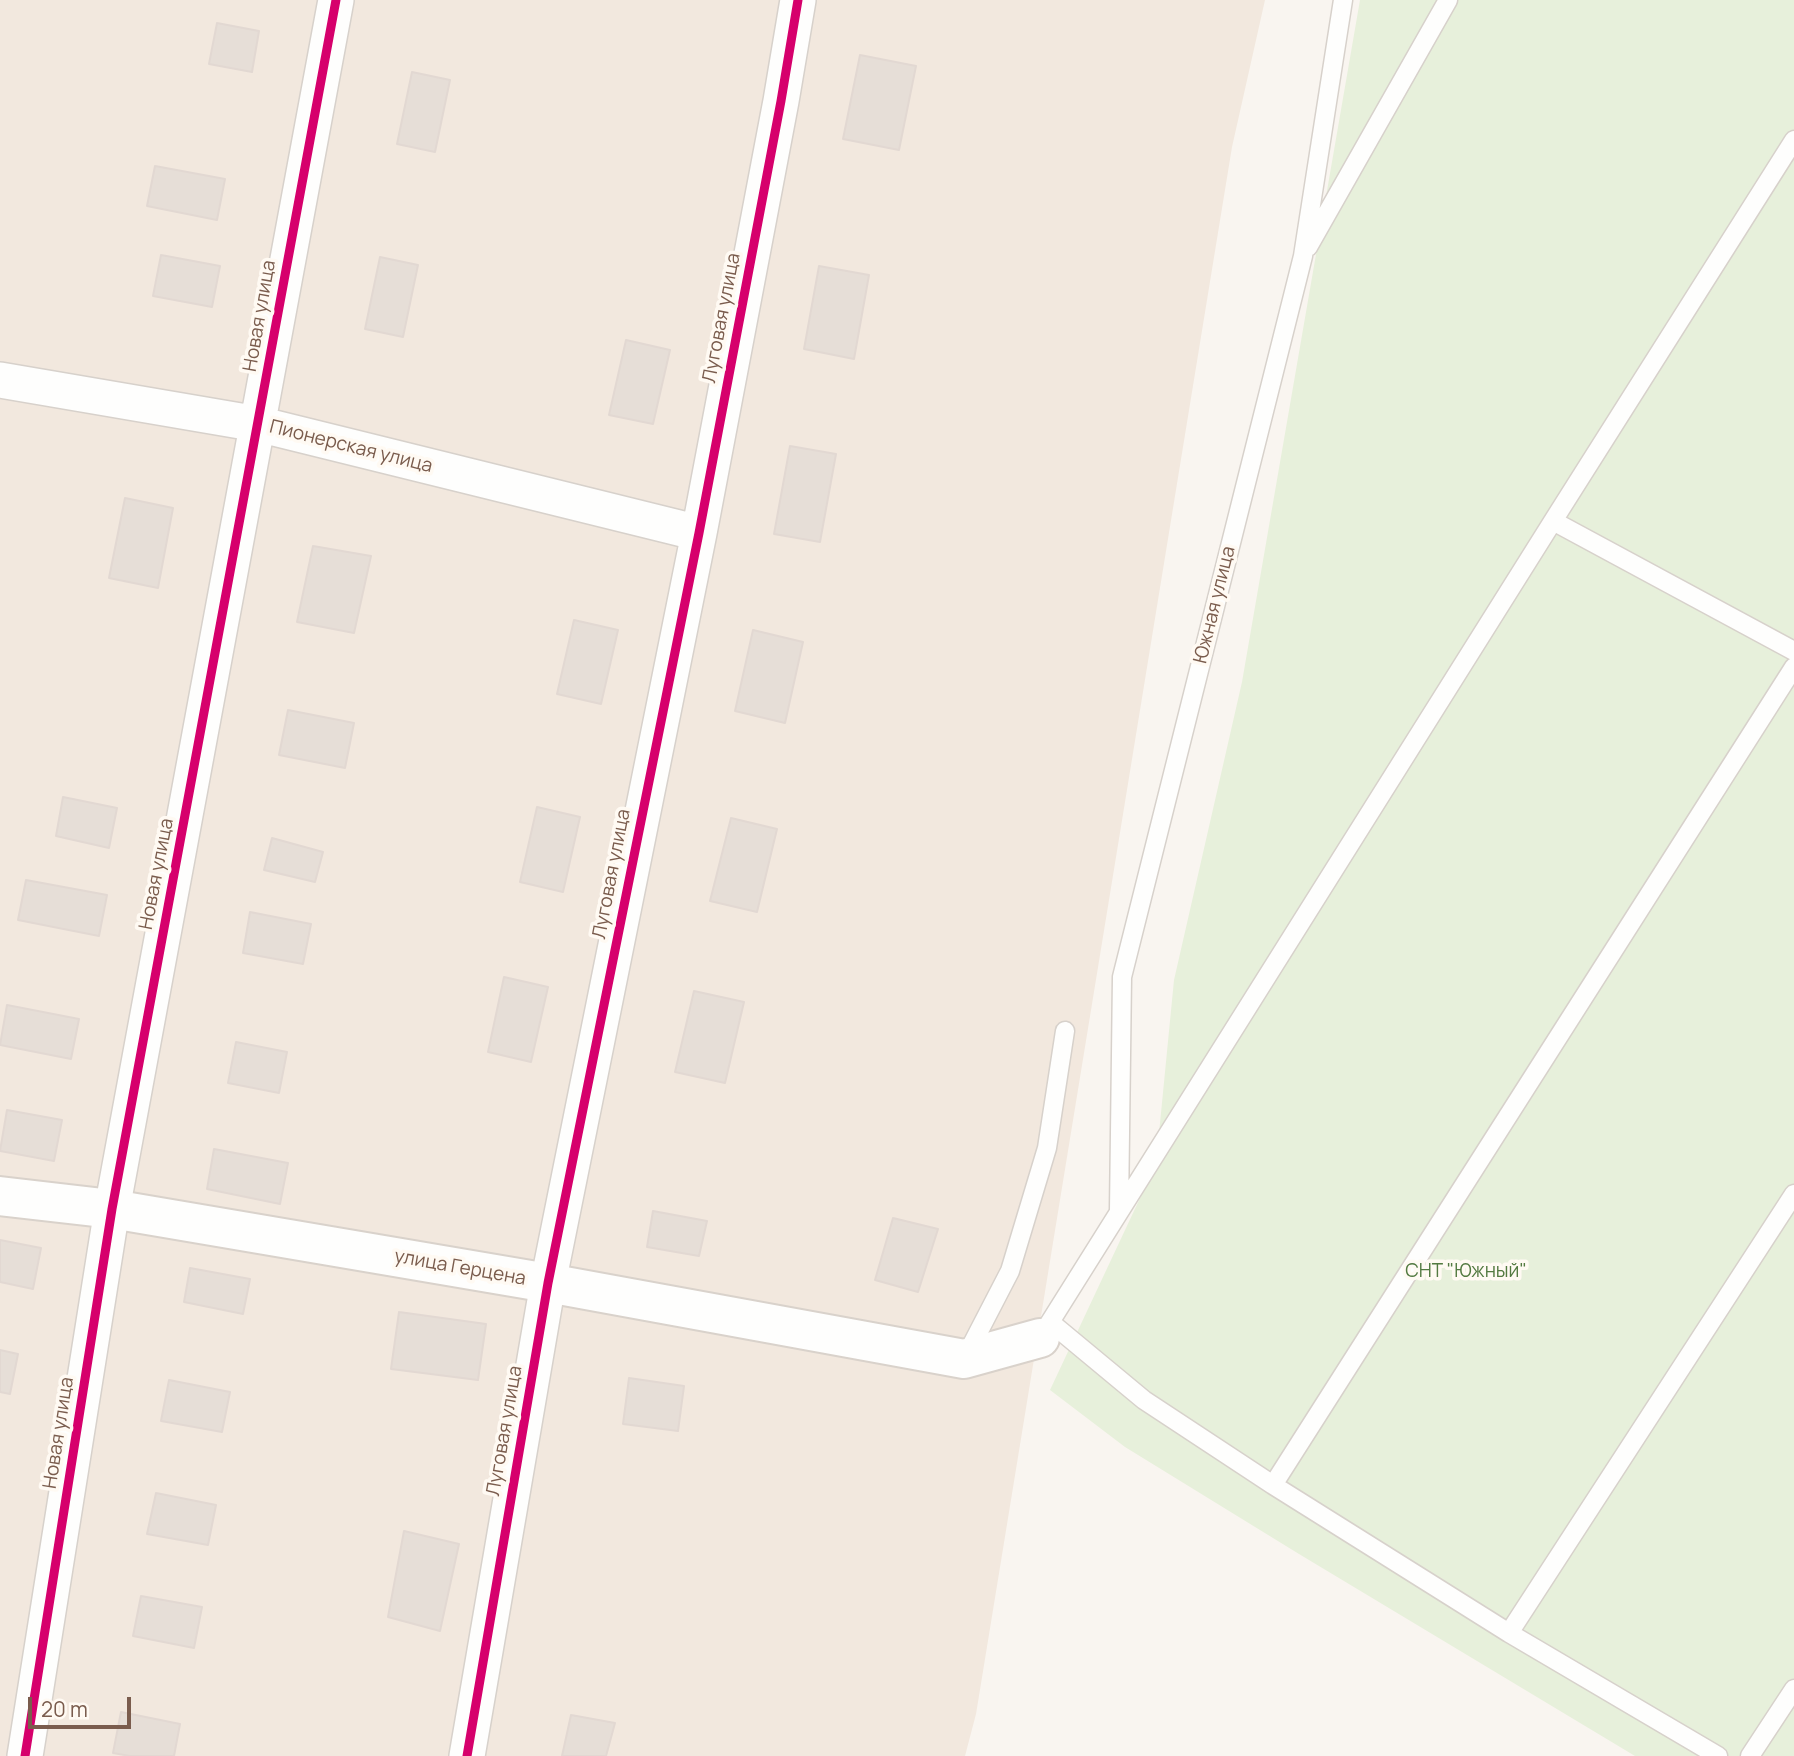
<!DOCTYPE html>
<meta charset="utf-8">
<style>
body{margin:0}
#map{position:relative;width:1794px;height:1756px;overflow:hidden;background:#f9f5f0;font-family:Manrope,sans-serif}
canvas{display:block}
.scale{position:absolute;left:28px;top:1697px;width:103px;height:32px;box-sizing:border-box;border:4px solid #7a5c4d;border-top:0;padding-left:9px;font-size:21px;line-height:24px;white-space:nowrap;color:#7a5c4d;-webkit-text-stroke:5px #fffaf3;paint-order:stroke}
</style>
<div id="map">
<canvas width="1794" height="1756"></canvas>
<div class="scale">20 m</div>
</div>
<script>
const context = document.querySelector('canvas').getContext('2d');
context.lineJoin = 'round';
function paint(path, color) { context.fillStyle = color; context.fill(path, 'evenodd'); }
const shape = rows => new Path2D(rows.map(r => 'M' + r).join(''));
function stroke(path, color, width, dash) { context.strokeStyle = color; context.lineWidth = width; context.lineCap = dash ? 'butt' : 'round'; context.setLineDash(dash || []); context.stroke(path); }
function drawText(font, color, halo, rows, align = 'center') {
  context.font = font + ' Manrope,sans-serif'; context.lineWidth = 7; context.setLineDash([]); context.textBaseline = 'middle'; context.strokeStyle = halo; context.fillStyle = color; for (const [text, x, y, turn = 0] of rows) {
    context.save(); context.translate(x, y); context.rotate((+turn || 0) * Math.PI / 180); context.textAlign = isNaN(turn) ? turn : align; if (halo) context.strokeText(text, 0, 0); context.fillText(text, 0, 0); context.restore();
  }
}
const residential = shape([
 [0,0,1265,0,1232,147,976,1714,965,1756,0,1756]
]);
const green = shape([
 [1360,0,1794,0,1794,1756,1635,1756,1299,1554,1125,1447,1050,1390,1156,1164,1174,980,1242,682]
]);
const building = shape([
 [217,23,259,31,252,72,209,64,217,23],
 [860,55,916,66,899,150,843,139,860,55],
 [412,72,450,80,435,152,397,144,412,72],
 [155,166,225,179,217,220,147,206,155,166],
 [161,255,220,266,212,307,153,296,161,255],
 [380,257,418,265,403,337,365,329,380,257],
 [819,266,869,275,854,359,804,349,819,266],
 [626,340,670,350,653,424,609,415,626,340],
 [790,446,836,454,820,542,774,534,790,446],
 [125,498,173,508,158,588,109,578,125,498],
 [313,546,371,556,354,633,297,622,313,546],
 [574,620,618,630,601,704,557,694,574,620],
 [753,630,803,642,785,723,735,711,753,630],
 [288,710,354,723,345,768,279,755,288,710],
 [63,797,117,808,109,848,56,836,63,797],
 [537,807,580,817,563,892,520,882,537,807],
 [731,818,777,829,757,912,710,901,731,818],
 [272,838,323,852,315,882,264,870,272,838],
 [26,880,107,895,99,936,18,920,26,880],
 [250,912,311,924,303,964,243,953,250,912],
 [504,977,548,987,531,1062,488,1052,504,977],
 [694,991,744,1002,725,1083,675,1072,694,991],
 [7,1005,79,1019,71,1059,0,1045,7,1005],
 [236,1042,287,1052,279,1093,228,1083,236,1042],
 [7,1110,62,1120,54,1161,0,1151,7,1110],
 [214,1149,288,1163,280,1204,207,1189,214,1149],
 [653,1211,707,1221,699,1256,647,1247,653,1211],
 [893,1218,938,1229,918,1292,875,1280,893,1218],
 [0,1240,41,1248,33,1289,0,1282,0,1240],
 [190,1268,250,1279,243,1314,184,1302,190,1268],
 [399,1312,486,1324,478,1380,391,1369,399,1312],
 [0,1350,18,1354,10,1394,0,1392,0,1350],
 [629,1378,684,1386,678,1431,623,1424,629,1378],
 [169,1380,230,1392,222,1432,161,1421,169,1380],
 [156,1493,216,1505,208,1545,147,1534,156,1493],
 [404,1531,459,1544,440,1631,388,1617,404,1531],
 [141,1596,202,1607,194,1648,133,1636,141,1596],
 [121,1712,180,1724,174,1756,130,1756,113,1753,121,1712],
 [571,1715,615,1723,606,1756,562,1756,571,1715]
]);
const lane = shape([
 [1308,247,1448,0],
 [1553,521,1794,651],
 [1119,1210,1122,977,1303,256,1343,0],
 [1050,1322,1144,1400,1273,1485,1509,1633,1718,1756],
 [1040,1338,1553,521,1794,140],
 [966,1356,1010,1271,1047,1148,1065,1031],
 [1273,1485,1794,667],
 [1509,1633,1794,1194],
 [1750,1756,1794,1689]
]);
const street = shape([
 [0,380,258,424,699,533],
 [25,1756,112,1209,336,0],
 [467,1756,548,1283,699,533,781,101,798,0]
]);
const secondary = shape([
 [0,1196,112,1209,548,1283,964,1359,1040,1338]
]);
const cycleway = shape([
 [25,1756,112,1209,336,0],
 [467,1756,548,1283,699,533,781,101,798,0]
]);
const streetNames = [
 ["Новая улица",260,316,-80],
 ["Луговая улица",722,318,-79],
 ["Пионерская улица",351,447,14],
 ["Южная улица",1215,605,-76],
 ["Новая улица",157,874,-79],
 ["Луговая улица",612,874,-79],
 ["улица Герцена",460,1268,10],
 ["Луговая улица",505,1431,-80],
 ["Новая улица",59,1433,-81]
];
const parkNames = [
 ["СНТ \"Южный\"",1466,1272]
];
paint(residential, '#f2e8de');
paint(green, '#e7f0db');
paint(building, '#e6ded7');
stroke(building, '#e2d8d2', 2);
stroke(lane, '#d7d1cb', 21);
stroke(street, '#d7d1cb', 38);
stroke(secondary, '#d9d2cb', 42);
stroke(lane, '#fefefd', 18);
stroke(street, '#fefefd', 35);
stroke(secondary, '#fefefd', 38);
stroke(cycleway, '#d6006c', 9);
drawText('19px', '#7a5c4d', '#fffaf3', streetNames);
drawText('19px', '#537a41', '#fffaf3', parkNames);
</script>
